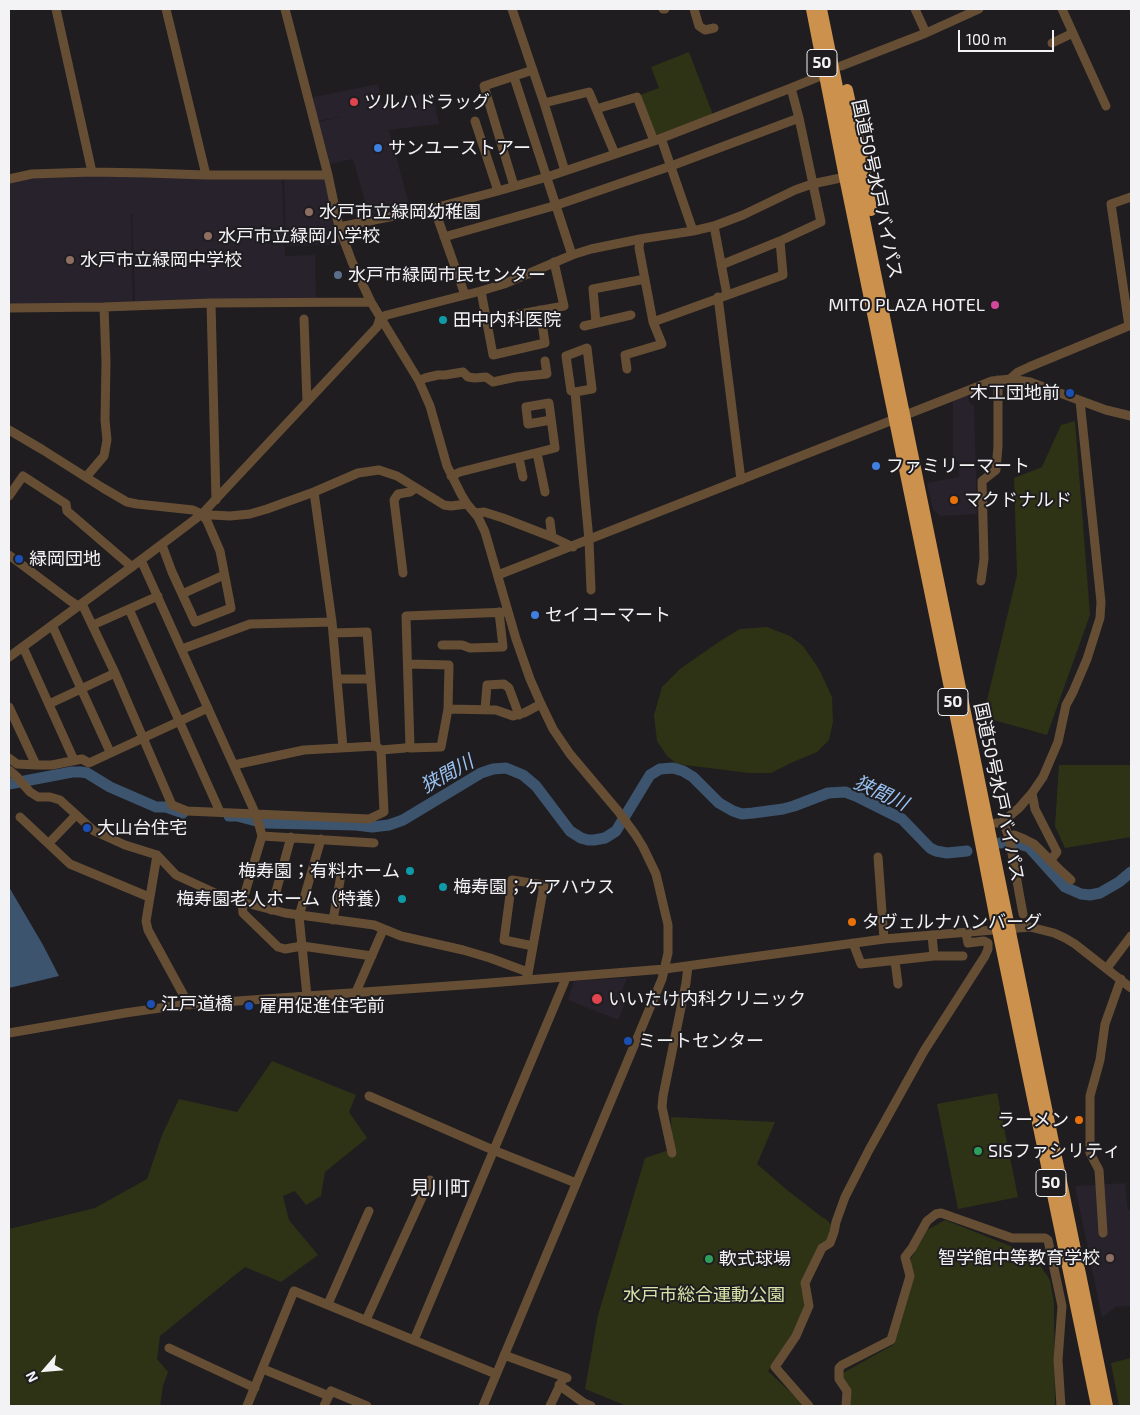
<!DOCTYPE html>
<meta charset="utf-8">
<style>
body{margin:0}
#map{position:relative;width:1140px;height:1415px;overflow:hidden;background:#1f1d20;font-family:"Exo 2",sans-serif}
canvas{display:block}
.frame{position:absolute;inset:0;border:10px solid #f3f2f4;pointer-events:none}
.north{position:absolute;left:20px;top:1345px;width:50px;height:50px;-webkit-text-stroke:4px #1f1d20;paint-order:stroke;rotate:243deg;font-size:14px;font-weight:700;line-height:20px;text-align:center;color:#f3f2f4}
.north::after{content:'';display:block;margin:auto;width:18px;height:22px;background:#f3f2f4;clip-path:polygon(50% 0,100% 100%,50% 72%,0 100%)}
.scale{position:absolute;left:958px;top:30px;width:96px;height:22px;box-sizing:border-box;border:2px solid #f3f2f4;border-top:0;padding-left:6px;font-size:15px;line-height:18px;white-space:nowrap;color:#f3f2f4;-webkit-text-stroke:4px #1f1d20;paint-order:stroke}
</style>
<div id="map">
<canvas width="1140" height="1415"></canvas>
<div class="frame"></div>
<div class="north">N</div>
<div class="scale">100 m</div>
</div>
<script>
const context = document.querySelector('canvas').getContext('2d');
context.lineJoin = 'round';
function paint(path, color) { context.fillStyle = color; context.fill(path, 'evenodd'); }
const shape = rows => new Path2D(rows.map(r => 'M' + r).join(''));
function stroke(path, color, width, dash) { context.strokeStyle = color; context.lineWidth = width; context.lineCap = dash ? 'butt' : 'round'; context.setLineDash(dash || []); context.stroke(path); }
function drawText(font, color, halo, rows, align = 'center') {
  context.font = font + ' "Exo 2","Noto Sans JP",sans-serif'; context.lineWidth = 4; context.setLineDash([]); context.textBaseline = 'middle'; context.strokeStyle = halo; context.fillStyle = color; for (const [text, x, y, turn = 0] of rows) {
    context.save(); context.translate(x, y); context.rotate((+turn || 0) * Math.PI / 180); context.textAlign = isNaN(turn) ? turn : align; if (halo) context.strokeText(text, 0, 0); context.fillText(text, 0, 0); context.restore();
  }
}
const built = shape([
 [378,84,382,104,432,91,439,124,389,130,410,208,369,215,353,159,330,164,319,122,340,117,318,121,313,99,314,97],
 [90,174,282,178,285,256,315,255,316,299,135,305,132,216,135,214,131,215,133,305,9,307,9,182,32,177],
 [284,178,324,178,342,245,286,246],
 [968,395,969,402,974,406,977,514,940,516,933,510,927,483,959,477,959,461,955,460,953,456,953,401],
 [627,978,620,996,627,999,618,1020,568,1000,574,981],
 [1125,1183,1128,1210,1131,1210,1131,1306,1116,1307,1102,1318,1075,1186]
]);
const green = shape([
 [689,52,713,115,654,136,640,95,659,88,651,67],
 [1075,421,1090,615,1047,735,983,717,1017,575,1014,478,1042,467,1061,425],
 [767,627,790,636,803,646,819,669,832,697,833,722,829,740,817,752,793,762,771,773,749,773,677,764,667,756,657,741,654,715,662,687,680,669,720,641,740,629],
 [1059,765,1131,765,1131,837,1065,848,1055,826],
 [272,1061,356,1095,349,1112,367,1138,325,1172,321,1196,306,1205,295,1191,283,1196,289,1220,318,1255,281,1282,245,1267,160,1336,157,1359,168,1372,163,1386,160,1406,9,1406,9,1229,95,1208,147,1179,162,1135,179,1099,237,1112],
 [997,1093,1018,1197,958,1209,937,1104],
 [671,1117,775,1122,757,1164,787,1190,822,1217,827,1220,832,1226,828,1240,819,1247,801,1289,804,1299,805,1312,797,1329,768,1371,805,1406,627,1406,585,1389,598,1315,645,1158,675,1148,672,1141],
 [945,1220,1033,1255,1050,1280,1054,1303,1055,1406,849,1406,841,1374,893,1345,912,1277,908,1264,927,1230],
 [1131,1358,1131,1406,1119,1406,1111,1363]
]);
const water = shape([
 [9,887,43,945,59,976,9,988]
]);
const river = shape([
 [9,784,72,772,81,772,87,773,110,787,156,807,166,807,183,813],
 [229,816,237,816,264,823,356,825,372,827,389,825,403,820,481,773,493,769,506,768,523,775,536,786,570,831,581,838,588,840,594,840,605,838,616,831,650,775,660,769,673,768,683,771,693,777,719,803,733,811,742,814,753,813,783,809,794,806,828,793,845,792,856,796,902,819,930,848,936,851,947,853,967,851],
 [1013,842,1029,847,1065,887,1081,894,1090,895,1100,893,1119,882,1131,872],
 [1000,843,1008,842]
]);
const minor = shape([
 [56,9,92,172],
 [166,9,206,175],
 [285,9,328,175,339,227,352,262,371,302,419,381,430,406,447,466,461,494,467,504,478,517,485,532,516,639,530,679,541,704,553,729,570,754,618,811,635,834,643,847,656,874,668,925,668,953,662,979,483,1406],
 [512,9,544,103,565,171],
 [663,9,665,9],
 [694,9,699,26,705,30,714,28],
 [915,9,926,33],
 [1062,9,1106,106],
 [1052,43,1073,33],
 [841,66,926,33,979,9],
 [514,77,572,255],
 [544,103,589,92,615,154],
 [596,109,637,97,654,141],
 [475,121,498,191],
 [661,138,693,231],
 [9,179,32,174,92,172,147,173,206,175,328,175],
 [514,186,484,86,533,70],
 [714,226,727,295],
 [339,227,434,208],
 [444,237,557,205,671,166,799,118],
 [640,239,639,248,653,322,783,275,780,241,821,222,799,118,791,88],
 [721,265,780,241],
 [481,291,493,355,545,343,540,310],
 [465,295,434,208,498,191,547,177,654,141,791,88,818,77],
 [718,297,741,480],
 [211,303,216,500],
 [9,308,104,307,211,303,371,302],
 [304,319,307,402],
 [487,320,564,306,554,262],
 [596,323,593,289,645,279],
 [584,326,631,315],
 [1129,326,1111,204,1131,197],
 [627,369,625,355,662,344,653,322],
 [1010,379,1018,372,1029,367,1131,325],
 [419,381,425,378,438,375,445,375,463,372,468,377,475,378,486,377,493,382,516,377,547,374,545,361],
 [575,392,571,391,566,356,587,348,592,389,575,392,589,540,591,590],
 [9,430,43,450,103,488,127,502,137,504,193,510,202,514,212,515,230,516,250,514,267,509,314,492,358,473,379,470,397,476,444,505,451,506,467,504],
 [537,453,545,492],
 [519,458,523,477],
 [451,476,460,472,555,448,549,403,526,407,528,424,551,420],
 [86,477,104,456,107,440,105,420,106,362,104,307],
 [314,492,332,622,343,748],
 [9,496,23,476,66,504,67,511,132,567],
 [475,513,484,512,503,518,552,537,573,547],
 [550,521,552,537],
 [162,545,172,572,195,622,231,608,220,551,207,521,202,514],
 [9,555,69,600,78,606,83,606,115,673,172,805,187,811,369,819,384,812,381,750,376,746,367,632,333,633],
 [141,560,257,817,262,836,242,903,243,913,278,947,285,949,302,946,372,956],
 [403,573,394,500,398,494,410,492,416,488],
 [498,575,992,381,1010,379,1030,382,1106,410,1131,416],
 [981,581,984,559,982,481,996,470,998,446,998,380],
 [182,594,224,575],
 [129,609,220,812],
 [52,625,110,752],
 [93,625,158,596],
 [442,645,462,645,470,648,503,647,499,612],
 [23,647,74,760],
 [182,649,250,624,332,622],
 [9,657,141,560,202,514,377,327,380,318,387,315,481,291,504,284,572,255,591,249,640,239,693,231,714,226,743,215,795,190,812,184,850,176],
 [408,664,449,665,448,709,441,747,410,748,406,616,508,612],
 [337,679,370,679],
 [49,704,115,673],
 [9,707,36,765],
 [448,709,496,710,513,716,524,713,541,704],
 [485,709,487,685,504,684,509,688,519,715],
 [381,750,405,748],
 [9,758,17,764,36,765,52,765,82,759,89,763,208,708],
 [234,765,304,750,376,746],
 [9,770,17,777,30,792,38,797,50,797,60,800,94,831,125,845,157,855,176,875,226,898,285,913,374,925,401,936,463,950,490,958,525,971,530,979],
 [1032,793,1035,809,1057,852,1050,861],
 [20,817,70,864,149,897],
 [996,823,1001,823,1005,827,1009,837,1023,914],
 [1001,823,1019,808,1032,793,1043,777,1058,742,1066,705,1073,692,1087,659,1100,618,1101,602,1080,401],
 [262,836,374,843],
 [1009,837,1014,835,1024,839,1034,844,1059,869,1071,880],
 [49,843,76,815],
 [157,855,146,921,148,930,189,1005],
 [878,857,884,939],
 [271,910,291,837],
 [333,920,341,875],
 [932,935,934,956,963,956],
 [853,943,861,964,934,956],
 [895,961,898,984],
 [1107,968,1131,936],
 [528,974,544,885,512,880,504,940,533,946],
 [356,992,383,930],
 [307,996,299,916,321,839],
 [9,1033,125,1013,181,1005,477,984,665,969,884,939,1030,927,1054,933,1065,938,1075,944,1131,988],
 [369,1096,493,1150,576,1183],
 [672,1153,662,1107,663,1096,686,983,688,966],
 [1103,1233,1099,1170,1090,1153,1090,1096,1100,1060,1105,1024,1121,979],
 [328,1304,369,1211],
 [366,1320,430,1180],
 [414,1340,564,983,566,977],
 [169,1348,255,1388],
 [504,1355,567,1378],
 [263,1369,329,1396],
 [559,1385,584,1403,591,1406],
 [247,1406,294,1291,496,1374],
 [324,1406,331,1391,367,1406],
 [550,1406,562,1381],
 [809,1406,775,1367,796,1336,809,1306,805,1283,822,1248,830,1243,834,1232,836,1222,845,1197,869,1150,924,1051,985,956,988,949,988,943,984,941,968,943,966,933],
 [846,1406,847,1391,839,1379,839,1368,842,1365,891,1340,910,1276,905,1257,912,1248,927,1221,936,1214,941,1213,1012,1238,1045,1238,1048,1240,1062,1306,1058,1360,1061,1406]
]);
const highway = shape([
 [812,9,845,177,963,751,998,930,1097,1406],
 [821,9,1107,1406],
 [847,90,864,167,871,210]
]);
const markers = [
 [354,102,5,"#e0444e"],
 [378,148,5,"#3f7fe0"],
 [309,212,5,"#8d6e63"],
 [208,236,5,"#8d6e63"],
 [70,260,5,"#8d6e63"],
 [338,275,5,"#5c6f8a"],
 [995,305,5,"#d1479c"],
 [443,320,5,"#0f9aa8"],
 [1070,393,5,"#1a4fb4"],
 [876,466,5,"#3f7fe0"],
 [954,500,5,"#e8710a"],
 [19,559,5,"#1a4fb4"],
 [535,615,5,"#3f7fe0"],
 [87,828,5,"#1a4fb4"],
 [410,871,5,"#0f9aa8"],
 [443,887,5,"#0f9aa8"],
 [402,899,5,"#0f9aa8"],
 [852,922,5,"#e8710a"],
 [597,999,6,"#e0444e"],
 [151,1004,5,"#1a4fb4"],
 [249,1006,5,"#1a4fb4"],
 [628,1041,5,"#1a4fb4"],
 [1079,1120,5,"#e8710a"],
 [978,1151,5,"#2e9e5b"],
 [1110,1258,5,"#8d6e63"],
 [709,1259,5,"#2e9e5b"]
];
const shields = [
 [822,63,30],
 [953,702,30],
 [1051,1183,30]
];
const shieldNames = [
 ["50",822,63],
 ["50",953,702],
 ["50",1051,1183]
];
const poiNames = [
 ["ツルハドラッグ",364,102],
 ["サンユーストアー",388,148],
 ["水戸市立緑岡幼稚園",319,212],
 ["水戸市立緑岡小学校",218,236],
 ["水戸市立緑岡中学校",80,260],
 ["水戸市緑岡市民センター",348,275],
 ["MITO PLAZA HOTEL",985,305,"right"],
 ["田中内科医院",453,320],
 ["木工団地前",1060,393,"right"],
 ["ファミリーマート",886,466],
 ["マクドナルド",964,500],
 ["緑岡団地",29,559],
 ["セイコーマート",545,615],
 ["大山台住宅",97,828],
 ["梅寿園；有料ホーム",400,871,"right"],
 ["梅寿園；ケアハウス",453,887],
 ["梅寿園老人ホーム（特養）",392,899,"right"],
 ["タヴェルナハンバーグ",862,922],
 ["いいたけ内科クリニック",608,999],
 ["江戸道橋",161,1004],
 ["雇用促進住宅前",259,1006],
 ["ミートセンター",638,1041],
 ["ラーメン",1069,1120,"right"],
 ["SISファシリティ",988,1151],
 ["智学館中等教育学校",1100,1258,"right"],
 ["軟式球場",719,1259]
];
const streetNames = [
 ["国道50号水戸バイパス",877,189,78],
 ["国道50号水戸バイパス",999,792,78]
];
const parkNames = [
 ["水戸市総合運動公園",704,1295]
];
const waterNames = [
 ["狭間川",447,774,-29],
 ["狭間川",881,793,25]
];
const quarterNames = [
 ["見川町",440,1188]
];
paint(built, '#27222b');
paint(green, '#2e3315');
paint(water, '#3d546e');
stroke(river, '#3d546e', 11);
stroke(minor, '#664e35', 9);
stroke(highway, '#cc914c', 12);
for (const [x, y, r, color] of markers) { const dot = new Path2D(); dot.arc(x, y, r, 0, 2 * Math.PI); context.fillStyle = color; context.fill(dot); stroke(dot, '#1f1d20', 2); }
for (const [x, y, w] of shields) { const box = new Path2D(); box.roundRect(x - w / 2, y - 13.5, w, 27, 4); context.fillStyle = '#1f1d20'; context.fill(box); stroke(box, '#f3f2f4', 1); }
drawText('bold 16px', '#f3f2f4', null, shieldNames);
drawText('18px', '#f3f2f4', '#1f1d20', poiNames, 'left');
drawText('18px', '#f3f2f4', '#1f1d20', streetNames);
drawText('18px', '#d7e4a7', '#1f1d20', parkNames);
drawText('italic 19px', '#99c2f2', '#1f1d20', waterNames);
drawText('20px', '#f3f2f4', '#1f1d20', quarterNames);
</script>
